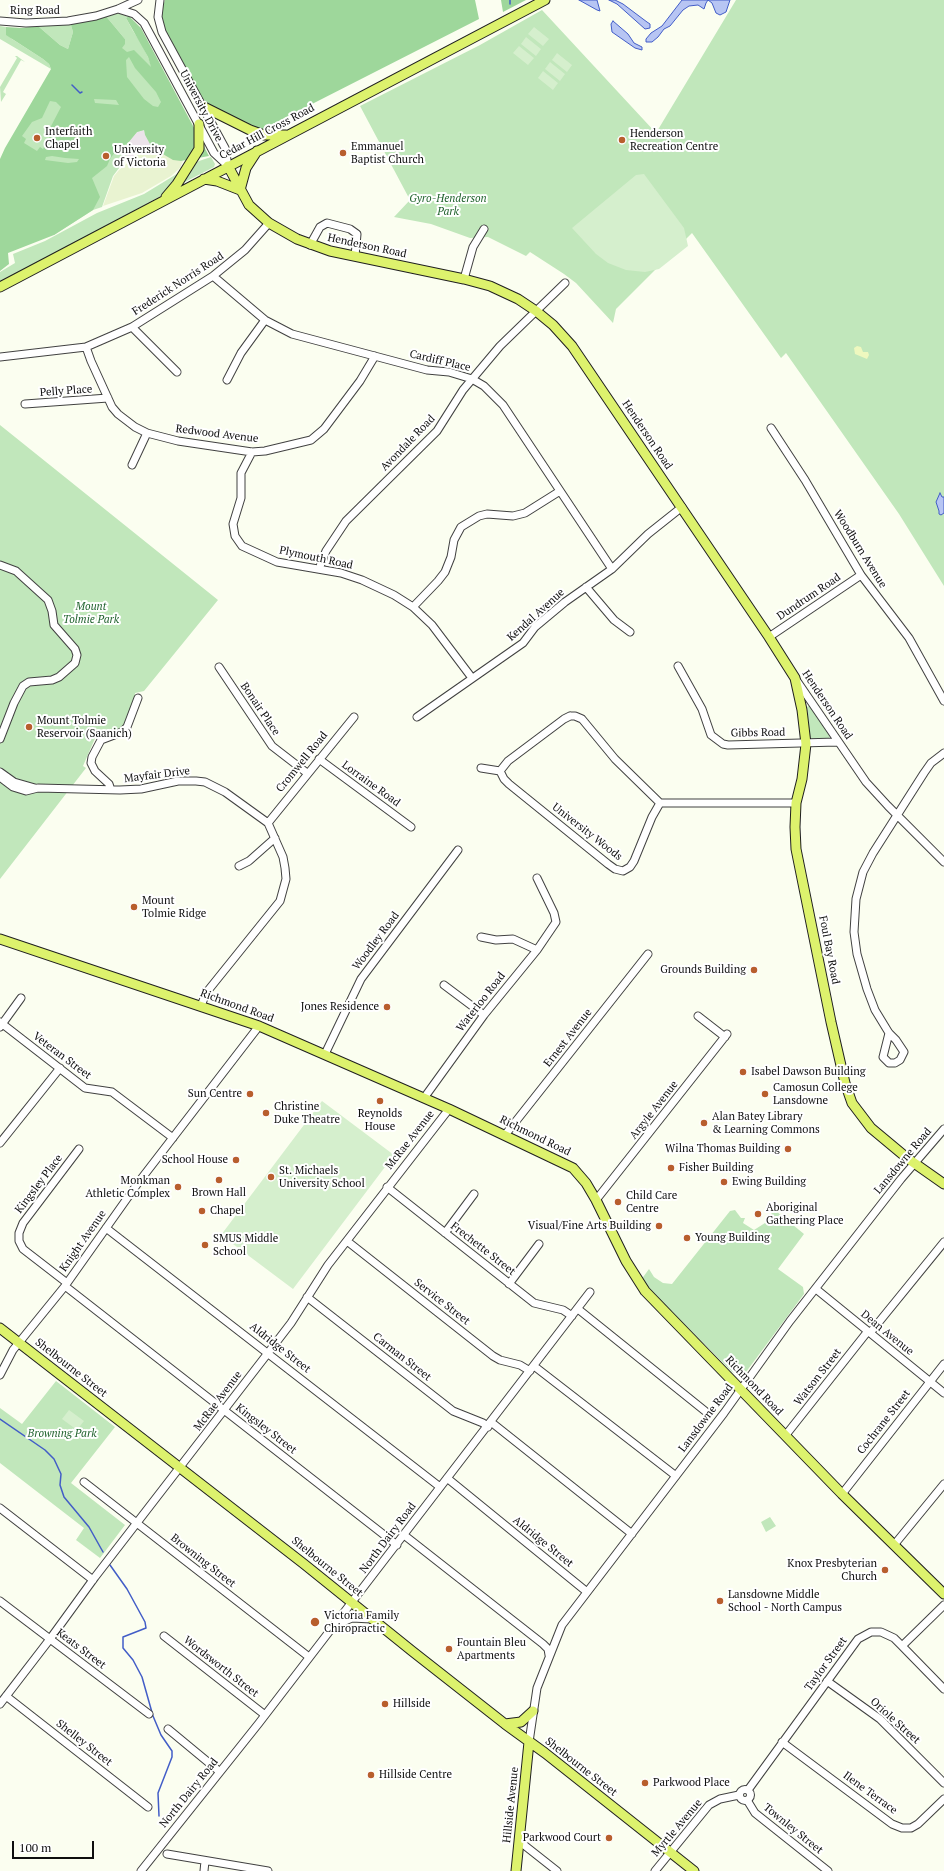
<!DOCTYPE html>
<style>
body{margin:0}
#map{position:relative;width:944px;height:1871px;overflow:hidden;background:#fbfef0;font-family:"PT Serif",serif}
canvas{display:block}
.scale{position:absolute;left:12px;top:1841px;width:82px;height:18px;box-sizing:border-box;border:2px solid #0e0e0e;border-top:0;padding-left:5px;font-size:12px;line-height:14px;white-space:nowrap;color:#0e0e0e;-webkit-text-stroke:3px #fff;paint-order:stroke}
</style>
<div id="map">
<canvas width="944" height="1871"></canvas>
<div class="scale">100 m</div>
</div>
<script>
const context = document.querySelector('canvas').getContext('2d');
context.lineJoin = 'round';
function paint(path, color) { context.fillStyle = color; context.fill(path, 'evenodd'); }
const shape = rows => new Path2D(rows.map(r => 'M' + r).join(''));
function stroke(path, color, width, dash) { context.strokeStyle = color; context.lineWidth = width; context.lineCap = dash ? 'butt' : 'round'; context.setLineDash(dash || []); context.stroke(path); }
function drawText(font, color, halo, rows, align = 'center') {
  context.font = font + ' "PT Serif",serif'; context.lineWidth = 4; context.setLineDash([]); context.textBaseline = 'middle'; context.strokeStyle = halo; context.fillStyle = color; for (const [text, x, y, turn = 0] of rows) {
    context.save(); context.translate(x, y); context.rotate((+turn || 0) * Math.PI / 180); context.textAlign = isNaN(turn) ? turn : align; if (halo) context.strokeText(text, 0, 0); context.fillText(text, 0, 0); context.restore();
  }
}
const industrial = shape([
 [144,130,145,135,151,146,141,149,128,161,126,157,127,144,137,132]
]);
const farmland = shape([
 [148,149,183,161,180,168,171,176,142,193,103,206,114,176,119,170,142,151]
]);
const green = shape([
 [736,0,944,0,944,586,899,514,786,353,781,358,692,233,616,309,613,323,576,283,564,274,530,252,526,256,488,237,470,238,431,224,394,217,410,200,360,106,480,45,542,10,656,133],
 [116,13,129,16,126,18,133,31,141,43,148,57,152,68,173,102,144,130,137,132,127,144,126,159,113,176,102,207,93,210,54,235,14,157,31,108,125,39,105,15],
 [70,22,73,32,68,49,60,45,38,26],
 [0,26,6,27,7,31,12,39,43,59,49,64,51,69,0,39],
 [15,56,17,56,25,62,21,60,3,92,6,94,1,102,0,87,17,58],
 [211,157,215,164,214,167,179,185,193,163],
 [180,172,168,190,159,197,0,283,0,272,15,263,13,254,45,241,97,213,144,194],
 [0,425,218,600,144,691,135,693,135,697,123,727,119,730,105,730,96,736,83,766,86,768,0,879],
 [810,705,830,736,829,739,811,739,810,738,807,707],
 [735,1210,741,1218,745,1218,743,1223,754,1230,765,1223,769,1215,776,1211,804,1234,778,1269,803,1287,804,1294,743,1376,732,1372,641,1280,649,1269,654,1277,663,1283,672,1284,730,1211],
 [56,1381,115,1427,71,1483,125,1525,100,1558,76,1540,84,1528,0,1463,0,1408,22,1424],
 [770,1517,776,1526,766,1532,761,1522]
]);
const forest = shape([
 [165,0,475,0,479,19,261,130,218,112,201,97,163,25,161,12],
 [501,0,526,0,503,12],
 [105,15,125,39,125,44,122,48,127,52,134,50,151,67,148,57,126,18,129,16,141,28,209,156,181,161,173,160,156,150,148,149,151,146,145,135,144,130,137,132,128,143,118,148,110,159,107,166,92,178,100,197,93,210,54,235,8,253,9,264,0,271,0,159,5,148,51,69,49,64,43,59,6,35,6,27,21,28,38,26,60,45,68,49,73,32,70,22],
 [129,57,135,68,156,92,161,102,158,107,153,106,144,99,127,77,126,60],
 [94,99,116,100,119,105,95,103],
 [50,101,56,102,61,107,49,130,50,136,43,149,40,147,37,151,24,143,26,139,22,136,32,122,42,118],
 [52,156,65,158,79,159,77,162,68,163,45,160,46,157]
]);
const sand = shape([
 [857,346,861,347,863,352,868,352,869,355,867,359,855,354,854,348]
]);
const pitch = shape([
 [534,27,549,39,543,46,528,34],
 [526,37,541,49,536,56,521,44],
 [519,46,534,58,528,65,513,53],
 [557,53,572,65,567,72,552,60],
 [550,62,565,74,560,81,545,69],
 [543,71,558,83,553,90,538,78],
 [644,174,684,228,688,246,659,269,645,272,626,270,608,263,596,254,572,228,636,175],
 [322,1101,394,1155,293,1289,221,1235],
 [69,1410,84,1421,77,1430,62,1419]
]);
const water = shape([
 [579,0,597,0,600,11,597,10,579,0],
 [609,0,615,0,623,4,647,22,650,24,650,28,645,29,617,4,609,0],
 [682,0,730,0,726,12,720,15,716,13,712,3,708,0,706,3,704,9,698,5,689,6,683,10,670,26,664,29,658,37,652,42,646,42,646,39,651,33,662,26,682,0],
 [613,21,628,34,634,43,642,47,642,50,635,48,612,32,611,24,613,21],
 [940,493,942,497,944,497,944,513,941,515,939,514,939,511,936,502,940,493]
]);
const stream = shape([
 [510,0,510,4],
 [72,85,80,93,82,92],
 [0,1419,45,1450,54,1459,61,1474,60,1485,64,1497,89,1527,103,1552],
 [110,1565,127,1589,145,1622,146,1628,123,1637,123,1648,133,1660,142,1677,153,1716,161,1735,172,1751,172,1757,158,1793,159,1816]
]);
const minor = shape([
 [160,0,158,17,162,32,225,148,228,166],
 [118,9,134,14,144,23,214,153,228,166],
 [0,21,26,23,68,21,96,16,118,9,138,0],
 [310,245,320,227,327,223,350,229,357,234,355,256],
 [213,276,265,320,292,334,427,370,449,372,472,379,484,386,503,405,612,569],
 [464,279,473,247,484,229],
 [132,327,177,372],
 [86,347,91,361,112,407,118,414,135,427,147,433,178,441,252,452,265,451,311,440,324,429,360,381,375,356],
 [0,357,86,347,132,327,213,276,245,250,269,223],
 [227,380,241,353,265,320],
 [25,404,108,398],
 [771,428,805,480,861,575,909,638,944,701],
 [252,452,241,473,241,498,233,524,235,536,242,546,277,562,341,573,362,580,394,595,413,607,432,625,472,678],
 [132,465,147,433],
 [0,565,16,571,48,600,52,611,54,625,75,649,77,655,75,663,59,677,52,680,29,682,23,686,14,703,0,739],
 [319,569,326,551,346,521,437,431,463,390,500,346,565,283],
 [586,587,614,620,630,632],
 [413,607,438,581,445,572,451,557,454,540,461,527,479,516,487,514,513,516,525,513,560,491],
 [769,637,861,575],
 [678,666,702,709,711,735,723,744,728,745,837,742],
 [219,667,272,746,307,773],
 [797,681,866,782,888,806,944,862],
 [570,716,575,716,582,719,615,759,660,803,652,817,634,861,630,867,623,871,615,869,608,864,509,784,504,779,500,771,508,761,564,719,570,716],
 [417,717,523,643,535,627,565,602,612,569,648,534,682,507],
 [319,759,411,827],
 [481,768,500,771],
 [0,772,14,782,35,788],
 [0,777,13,787,26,791,38,788,120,790,141,789,178,781,196,781,205,782,225,792,268,823,283,857,285,868,286,879,280,901,206,993,201,1006],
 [111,790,109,784,95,771,91,763,92,757,101,740,122,732,127,727,138,698],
 [660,803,796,803],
 [268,823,354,717],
 [239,866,249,861,275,838],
 [481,937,496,940,513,939,537,950],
 [444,985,484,1015],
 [698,1016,725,1037],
 [0,1022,85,1088,112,1092,173,1138],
 [0,1027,21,998],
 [889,1033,883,1057,889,1063,895,1063,900,1060,904,1052,896,1040,889,1033,875,1010,867,989,857,954,854,932,856,899,863,872,873,853,924,773,931,763,944,753],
 [325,1054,361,979,458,850],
 [424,1098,484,1015,537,950,556,922,554,913,537,878],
 [505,1135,648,954],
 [0,1143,60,1068],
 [387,1187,534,1303,563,1310,572,1316],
 [596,1200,727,1034],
 [106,1228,440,1487],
 [445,1233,474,1194],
 [347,1241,493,1356,500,1360,520,1365,530,1371],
 [67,1283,23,1249,19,1241,19,1233,23,1223,79,1149],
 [509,1284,539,1244],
 [65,1286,397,1545],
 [816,1289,944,1393],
 [307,1297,453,1411,483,1423,488,1427],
 [578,1309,705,1411],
 [870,1333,944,1242],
 [534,1366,676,1476],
 [0,1375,13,1350,65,1286,138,1183,259,1026],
 [491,1422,632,1534],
 [785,1436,868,1331],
 [447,1478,587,1592],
 [84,1482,309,1657],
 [842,1494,944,1364],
 [0,1508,93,1580],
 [404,1535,543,1644,548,1649,549,1655],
 [894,1545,944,1484],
 [0,1601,149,1714],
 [336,1625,352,1618,371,1619],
 [164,1636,265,1715],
 [902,1646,944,1689],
 [827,1681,880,1719,944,1783],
 [6,1696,148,1807],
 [0,1704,50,1639,95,1577,268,1353,291,1323,328,1265,449,1109],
 [168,1729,220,1772],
 [529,1742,537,1688,562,1625,724,1413,790,1321,901,1179,944,1129],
 [782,1742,892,1824,902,1828,911,1828,918,1824,944,1799],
 '739.5 1795a5.5 5.5 0 1 1 11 0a5.5 5.5 0 1 1-11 0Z',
 [748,1790,858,1639,871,1632,881,1632,894,1638,902,1646,944,1605],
 [747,1800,755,1813,828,1871],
 [519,1841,557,1871],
 [167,1854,268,1871],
 [141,1871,259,1723,590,1292],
 [204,1871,205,1861],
 [655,1871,709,1805,720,1799,739,1795]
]);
const major = shape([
 [202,106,250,130,264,135,286,135],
 [228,166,249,205,269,223,297,239,330,251,464,279,490,286,518,299,536,311,553,325,572,346,769,637,795,678,802,710,806,744,802,779,796,803,795,827,796,849,831,1022,845,1083,852,1103,871,1128,907,1158,944,1184],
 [204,179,217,181,240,190],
 [240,190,246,168,257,151],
 [166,197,177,184,199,149,199,124],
 [0,287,545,0],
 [0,939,259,1026,449,1109,573,1168,586,1183,596,1200,626,1261,645,1291,842,1494,944,1594],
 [0,1328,304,1564,412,1651,505,1724,545,1753,694,1871],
 [505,1724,521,1722,533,1711],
 [516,1871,529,1742]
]);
const markers = [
 [37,138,4,"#b85e2d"],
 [622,140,4,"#b85e2d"],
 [343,153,4,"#b85e2d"],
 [106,156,4,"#b85e2d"],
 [29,727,4,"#b85e2d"],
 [134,907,4,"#b85e2d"],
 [754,970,4,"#b85e2d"],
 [387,1007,4,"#b85e2d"],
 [743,1072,4,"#b85e2d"],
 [250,1094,4,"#b85e2d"],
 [765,1094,4,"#b85e2d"],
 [380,1101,4,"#b85e2d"],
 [266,1113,4,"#b85e2d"],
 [704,1123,4,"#b85e2d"],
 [788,1149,4,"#b85e2d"],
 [236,1160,4,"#b85e2d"],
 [671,1168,4,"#b85e2d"],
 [271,1177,4,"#b85e2d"],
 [219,1180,4,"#b85e2d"],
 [724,1182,4,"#b85e2d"],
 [178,1187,4,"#b85e2d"],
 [618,1202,4,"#b85e2d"],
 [202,1211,4,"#b85e2d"],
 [758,1214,4,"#b85e2d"],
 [659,1226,4,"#b85e2d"],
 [687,1238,4,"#b85e2d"],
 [205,1245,4,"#b85e2d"],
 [885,1570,4,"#b85e2d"],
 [720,1601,4,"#b85e2d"],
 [315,1622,5,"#b85e2d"],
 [449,1649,4,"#b85e2d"],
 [385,1704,4,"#b85e2d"],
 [371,1775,4,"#b85e2d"],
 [645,1783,4,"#b85e2d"],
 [609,1838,4,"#b85e2d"]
];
const streetNames = [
 ["Ring Road",35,11],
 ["University Drive",201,106,62],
 ["Cedar Hill Cross Road",267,132,-28],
 ["Henderson Road",367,246,12],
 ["Frederick Norris Road",178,284,-33],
 ["Cardiff Place",440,361,13],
 ["Pelly Place",66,391,-4],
 ["Redwood Avenue",217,434,7],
 ["Henderson Road",647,435,56],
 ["Avondale Road",408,443,-46],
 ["Woodburn Avenue",860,549,58],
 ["Plymouth Road",316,558,12],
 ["Dundrum Road",809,597,-34],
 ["Kendal Avenue",536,615,-42],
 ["Henderson Road",827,705,56],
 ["Bonair Place",260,709,56],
 ["Gibbs Road",758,733,-1],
 ["Cromwell Road",302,762,-51],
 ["Mayfair Drive",157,775,-7],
 ["Lorraine Road",371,784,36],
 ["University Woods",587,832,38],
 ["Woodley Road",376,941,-53],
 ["Foul Bay Road",829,950,79],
 ["Waterloo Road",481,1002,-52],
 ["Richmond Road",237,1006,20],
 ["Ernest Avenue",568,1038,-52],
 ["Veteran Street",62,1056,37],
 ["Argyle Avenue",654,1110,-52],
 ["Richmond Road",535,1136,26],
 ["McRae Avenue",410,1140,-52],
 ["Lansdowne Road",903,1161,-50],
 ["Kingsley Place",39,1184,-53],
 ["Knight Avenue",83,1241,-55],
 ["Frechette Street",483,1249,38],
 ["Service Street",442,1302,38],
 ["Dean Avenue",887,1333,39],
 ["Aldridge Street",280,1348,38],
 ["Carman Street",402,1357,38],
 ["Shelbourne Street",71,1368,38],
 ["Watson Street",818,1377,-52],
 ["Richmond Road",754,1386,46],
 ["McRae Avenue",218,1401,-53],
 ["Lansdowne Road",706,1418,-53],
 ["Cochrane Street",884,1422,-52],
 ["Kingsley Street",266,1429,38],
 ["North Dairy Road",388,1538,-53],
 ["Aldridge Street",543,1542,39],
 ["Browning Street",203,1561,38],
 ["Shelbourne Street",327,1567,39],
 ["Keats Street",81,1649,37],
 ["Taylor Street",826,1664,-54],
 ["Wordsworth Street",221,1667,38],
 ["Oriole Street",895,1721,42],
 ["Shelley Street",84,1743,38],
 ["Shelbourne Street",581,1767,38],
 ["North Dairy Road",189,1793,-51],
 ["Ilene Terrace",870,1793,36],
 ["Hillside Avenue",511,1805,-84],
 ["Myrtle Avenue",677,1828,-50],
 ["Townley Street",793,1829,39]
];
const poiNames = [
 ["Interfaith",45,132],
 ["Chapel",45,145],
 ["Henderson",630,134],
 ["Recreation Centre",630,147],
 ["Emmanuel",351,147],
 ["Baptist Church",351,160],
 ["University",114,150],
 ["of Victoria",114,163],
 ["Mount Tolmie",37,721],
 ["Reservoir (Saanich)",37,734],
 ["Mount",142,901],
 ["Tolmie Ridge",142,914],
 ["Grounds Building",746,970,"right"],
 ["Jones Residence",379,1007,"right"],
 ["Isabel Dawson Building",751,1072],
 ["Camosun College",773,1088],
 ["Lansdowne",773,1101],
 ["Sun Centre",242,1094,"right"],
 ["Christine",274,1107],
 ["Duke Theatre",274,1120],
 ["Reynolds",380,1114,"center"],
 ["House",380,1127,"center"],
 ["Alan Batey Library",712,1117],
 ["& Learning Commons",712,1130],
 ["Wilna Thomas Building",780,1149,"right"],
 ["School House",228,1160,"right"],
 ["Fisher Building",679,1168],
 ["St. Michaels",279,1171],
 ["University School",279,1184],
 ["Monkman",170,1181,"right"],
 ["Athletic Complex",170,1194,"right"],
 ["Ewing Building",732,1182],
 ["Brown Hall",219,1193,"center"],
 ["Child Care",626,1196],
 ["Centre",626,1209],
 ["Aboriginal",766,1208],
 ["Gathering Place",766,1221],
 ["Chapel",210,1211],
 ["Visual/Fine Arts Building",651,1226,"right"],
 ["Young Building",695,1238],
 ["SMUS Middle",213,1239],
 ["School",213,1252],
 ["Knox Presbyterian",877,1564,"right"],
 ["Church",877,1577,"right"],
 ["Lansdowne Middle",728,1595],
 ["School - North Campus",728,1608],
 ["Victoria Family",324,1616],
 ["Chiropractic",324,1629],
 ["Fountain Bleu",457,1643],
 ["Apartments",457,1656],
 ["Hillside",393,1704],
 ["Hillside Centre",379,1775],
 ["Parkwood Place",653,1783],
 ["Parkwood Court",601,1838,"right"]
];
const parkNames = [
 ["Gyro-Henderson",448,199],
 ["Park",448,212],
 ["Mount",91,607],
 ["Tolmie Park",91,620],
 ["Browning Park",62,1434]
];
paint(industrial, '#ece3ea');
paint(farmland, '#e9f3d1');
paint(green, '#c1e7bb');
paint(forest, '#9ed79b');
paint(sand, '#eef8bf');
paint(pitch, '#d5efcd');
paint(water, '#b7c5f3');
stroke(water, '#425dc7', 1);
stroke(stream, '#425dc7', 1.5);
stroke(minor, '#414141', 9);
stroke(major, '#1f1f1f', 11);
stroke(minor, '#fff', 7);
stroke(major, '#ddf26d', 9);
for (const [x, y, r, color] of markers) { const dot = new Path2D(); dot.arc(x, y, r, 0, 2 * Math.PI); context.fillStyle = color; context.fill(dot); stroke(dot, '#fff', 1.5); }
drawText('11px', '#0e0e0e', '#fff', streetNames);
drawText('11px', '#0e0e0e', '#fff', poiNames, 'left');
drawText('italic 11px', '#21632e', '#fff', parkNames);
</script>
